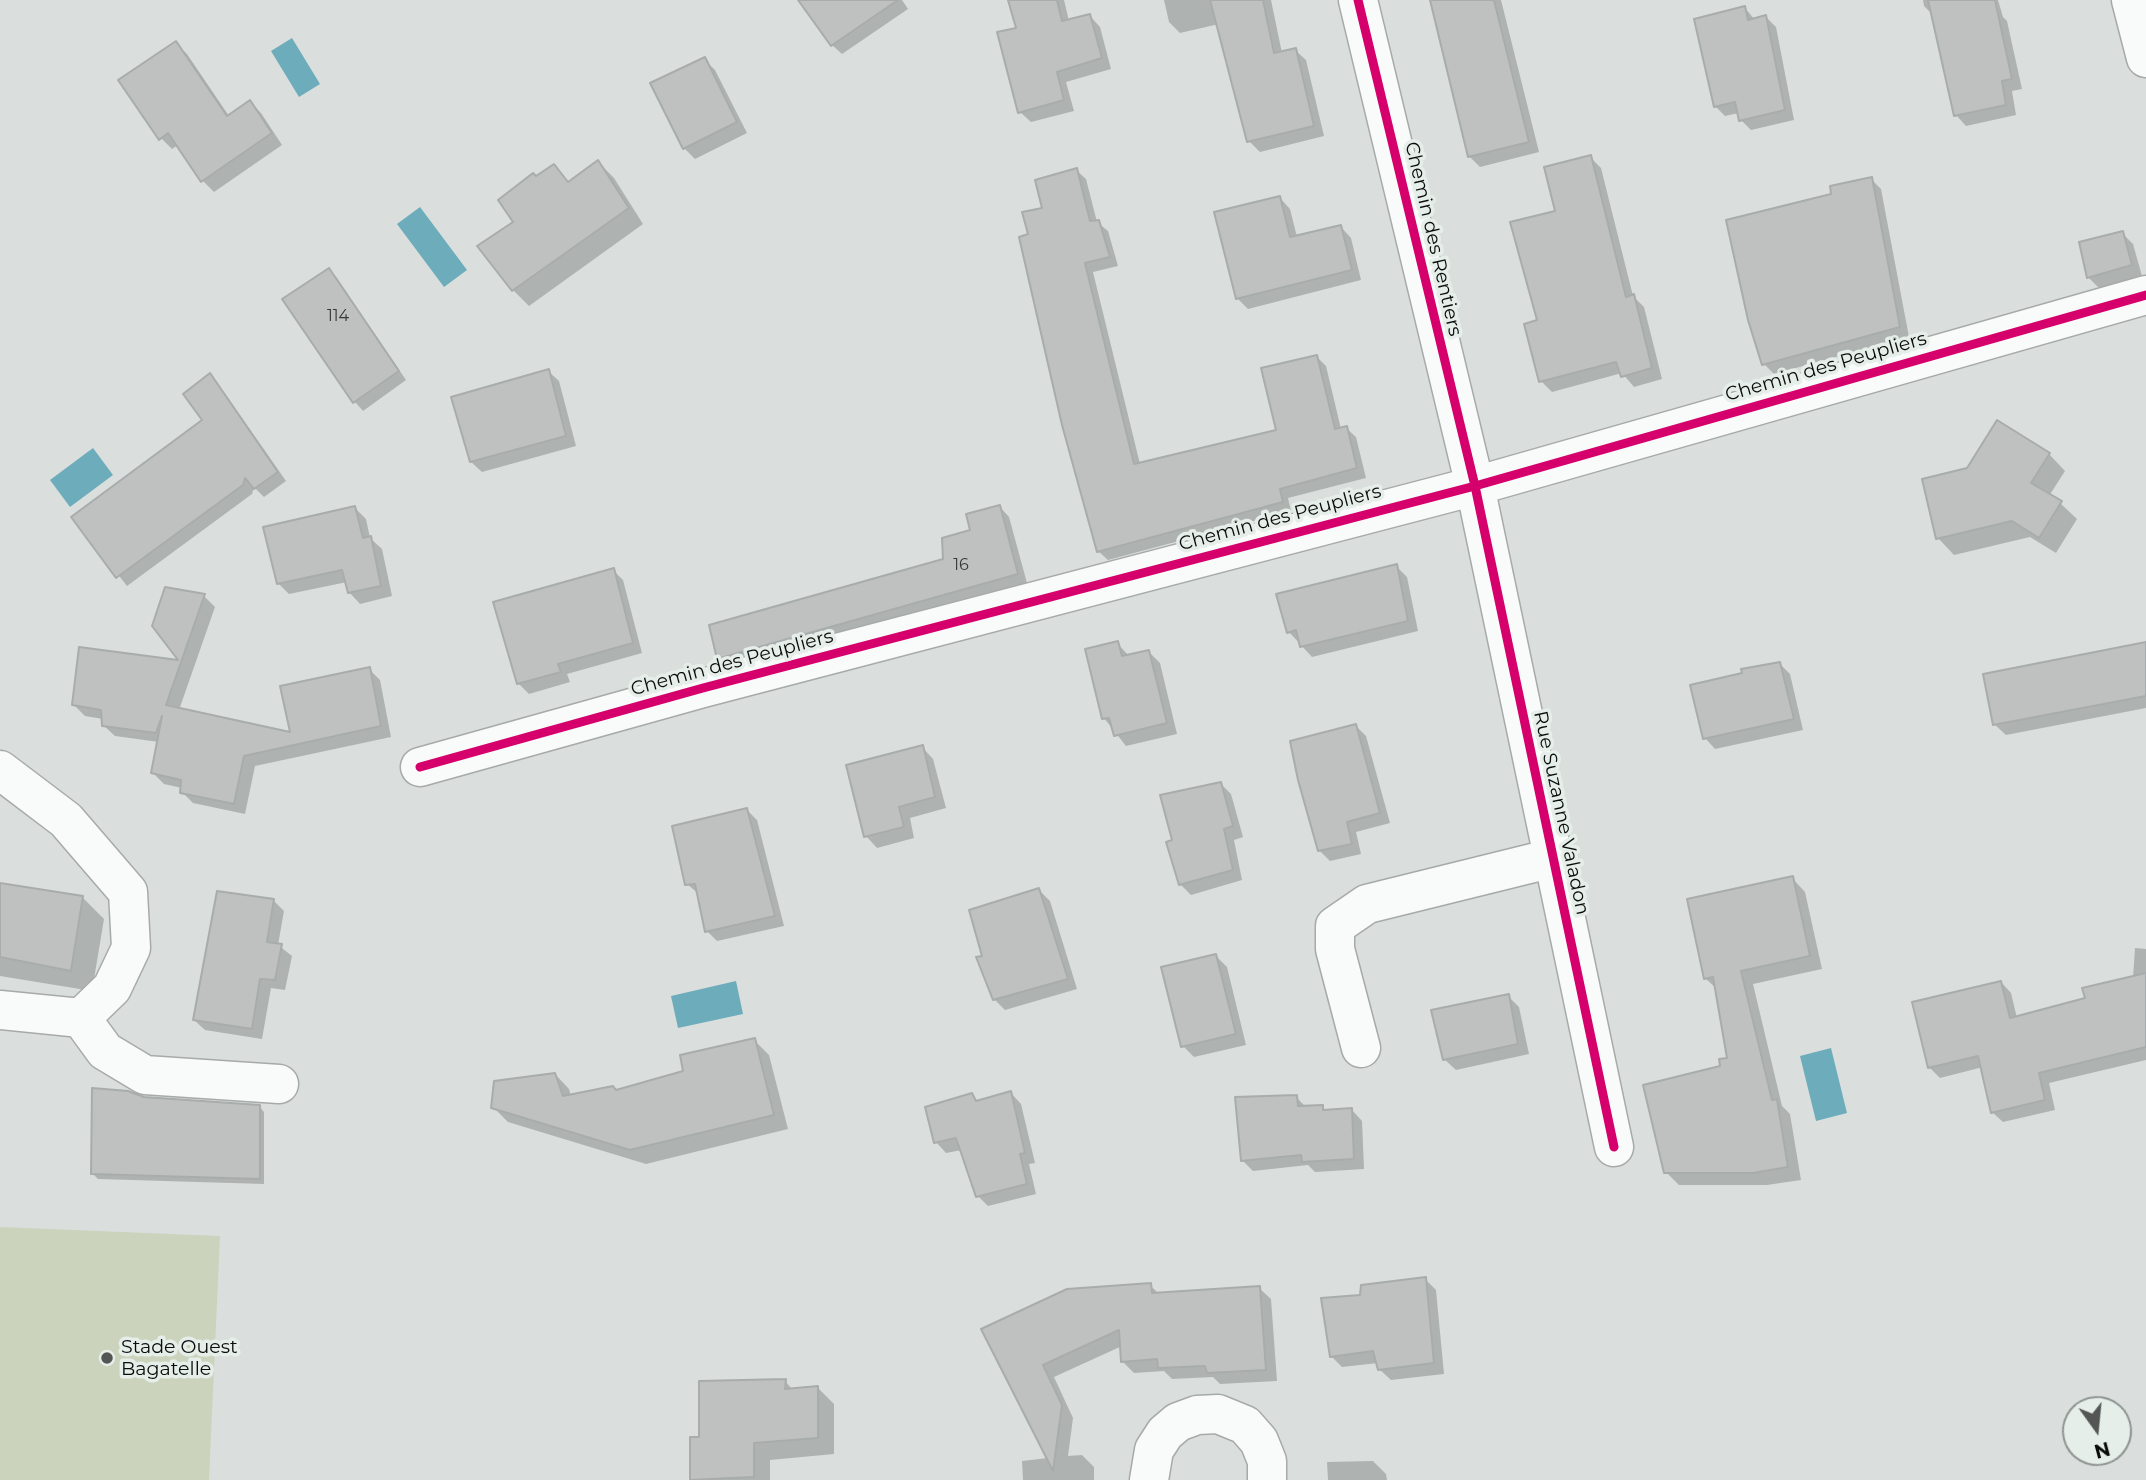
<!DOCTYPE html>
<style>
body{margin:0}
#map{position:relative;width:2146px;height:1480px;overflow:hidden;background:#dadfdd;font-family:Montserrat,sans-serif}
canvas{display:block}
.north{position:absolute;left:2062px;top:1396px;width:70px;height:70px;box-sizing:border-box;background:#e6eeea;border:2px solid #8e9491;border-radius:50%;rotate:165deg;font-size:19px;font-weight:700;line-height:28px;text-align:center;color:#0a0c0b}
.north::after{content:'';display:block;margin:auto;width:24px;height:32px;background:#535654;clip-path:polygon(50% 0,100% 100%,50% 72%,0 100%)}
</style>
<div id="map">
<canvas width="2146" height="1480"></canvas>
<div class="north">N</div>
</div>
<script>
const context = document.querySelector('canvas').getContext('2d');
context.lineJoin = 'round';
function paint(path, color) { context.fillStyle = color; context.fill(path, 'evenodd'); }
const shape = rows => new Path2D(rows.map(r => 'M' + r).join(''));
function stroke(path, color, width, dash) { context.strokeStyle = color; context.lineWidth = width; context.lineCap = dash ? 'butt' : 'round'; context.setLineDash(dash || []); context.stroke(path); }
function drawText(font, color, halo, rows, align = 'center') {
  context.font = font + ' Montserrat,sans-serif'; context.lineWidth = 7; context.setLineDash([]); context.textBaseline = 'middle'; context.strokeStyle = halo; context.fillStyle = color; for (const [text, x, y, turn = 0] of rows) {
    context.save(); context.translate(x, y); context.rotate((+turn || 0) * Math.PI / 180); context.textAlign = isNaN(turn) ? turn : align; if (halo) context.strokeText(text, 0, 0); context.fillText(text, 0, 0); context.restore();
  }
}
const green = shape([
 [0,1227,220,1236,209,1480,0,1480]
]);
const water = shape([
 [292,38,320,84,299,97,271,51],
 [420,207,467,270,444,287,397,224],
 [93,448,113,475,70,507,50,480],
 [736,981,743,1014,678,1028,671,996],
 [1831,1048,1847,1113,1816,1121,1800,1056]
]);
const shadow = shape([
 [800,0,902,0,908,9,842,54,832,45],
 [1013,0,1064,0,1069,21,1090,16,1100,27,1111,69,1066,82,1074,111,1031,122,1020,112,1018,29],
 [1164,0,1271,0,1282,53,1295,50,1306,60,1324,136,1260,152,1249,141,1219,24,1180,33,1169,22],
 [1431,0,1501,0,1539,152,1480,167,1469,156],
 [1923,0,1998,0,2003,17,2007,21,2022,89,2012,91,2016,115,1966,126,1956,115,1933,15,1924,6],
 [1745,8,1755,20,1766,17,1776,27,1794,120,1751,130,1741,120,1739,113,1725,116,1715,106],
 [175,43,187,54,229,116,250,102,261,113,282,145,214,192,203,181,178,145,172,149,161,138],
 [704,59,715,70,747,133,695,159,684,148],
 [1590,157,1601,168,1633,296,1644,307,1662,379,1634,387,1622,373,1552,392,1541,381,1557,212],
 [598,162,614,178,643,224,529,306,513,290,479,246,515,223,536,179,553,166,570,183],
 [1076,170,1086,179,1097,222,1108,231,1118,266,1093,272,1140,464,1279,431,1317,357,1326,366,1341,429,1346,428,1356,437,1366,478,1288,498,1291,511,1108,560,1098,551,1030,236,1044,209],
 [1871,179,1881,189,1909,337,1774,374,1764,364,1833,195],
 [1280,198,1290,209,1297,237,1341,227,1351,238,1361,280,1248,309,1237,298],
 [2122,233,2133,244,2142,276,2099,288,2088,277],
 [328,270,337,278,406,380,363,411,355,402,285,299],
 [548,371,559,381,576,446,482,472,471,462],
 [210,376,219,385,286,481,264,497,254,487,252,494,127,586,73,517,204,420],
 [2049,454,2065,471,2049,496,2060,503,2077,519,2056,553,2030,537,1954,555,1938,538],
 [1000,507,1009,517,1027,583,728,668,718,658,945,560,972,531],
 [355,508,366,519,370,538,382,549,392,596,360,604,349,592,347,582,289,594,278,583],
 [1396,566,1407,577,1418,631,1312,657,1289,632],
 [613,570,623,580,642,653,567,674,570,682,529,694,519,684,495,603],
 [204,596,215,607,179,710,292,734,369,669,380,680,391,737,255,766,245,814,193,803,182,792,182,788,164,784,153,773,159,742,115,736,103,725,103,719,85,716,74,705,81,649,182,663,154,626],
 [1117,643,1129,656,1149,652,1160,663,1177,734,1126,746,1104,718],
 [2146,644,2146,708,2006,735,1994,724],
 [1780,664,1790,674,1803,730,1715,749,1705,738],
 [1356,726,1366,736,1390,823,1356,832,1361,854,1330,861,1319,850],
 [922,747,933,759,946,808,910,818,914,838,877,848,866,836],
 [1221,784,1231,794,1243,837,1234,840,1242,880,1191,895,1180,884,1174,841],
 [747,810,757,820,784,926,717,941,707,931,699,894,687,884],
 [1792,878,1805,892,1822,969,1753,984,1782,1106,1790,1114,1801,1180,1767,1185,1679,1185,1666,1172,1722,1067,1729,1059,1717,989,1706,979],
 [0,884,82,897,104,919,92,991,0,976],
 [1039,890,1050,901,1077,989,1005,1010,994,999],
 [273,900,284,911,278,945,292,956,285,990,271,988,262,1039,205,1030,194,1020],
 [2135,948,2146,949,2146,1060,2049,1083,2055,1110,2003,1122,1992,1112,1983,1067,1940,1078,1929,1067,2001,982,2011,993,2017,1018,2087,999,2133,978],
 [1216,956,1227,967,1246,1045,1194,1057,1183,1046],
 [1508,996,1519,1007,1529,1054,1456,1070,1444,1059],
 [754,1040,769,1055,788,1129,646,1164,508,1122,493,1107,555,1074,569,1089,571,1096,617,1092,685,1072],
 [1011,1093,1021,1104,1035,1163,1029,1164,1036,1194,988,1206,978,1196,962,1150,946,1153,936,1142,972,1095,979,1102],
 [1296,1097,1307,1108,1322,1107,1327,1111,1352,1110,1362,1121,1364,1169,1315,1172,1308,1165,1253,1171,1242,1160],
 [143,1099,259,1106,264,1112,264,1184,98,1179,92,1173],
 [1425,1279,1436,1290,1444,1374,1391,1380,1379,1369,1378,1363,1342,1367,1331,1356,1362,1296],
 [1150,1285,1159,1294,1259,1288,1271,1299,1277,1381,1220,1384,1213,1377,1172,1379,1164,1371,1134,1373,1122,1361,1122,1346,1054,1377,1073,1418,1068,1456,1082,1455,1094,1467,1094,1480,1023,1480,1022,1461,1048,1458,983,1330],
 [785,1381,793,1390,818,1388,834,1404,834,1454,770,1460,770,1480,691,1480,700,1439],
 [1373,1461,1386,1474,1387,1480,1328,1480,1327,1462]
]);
const building = shape([
 [798,0,898,0,831,46,798,0],
 [1008,0,1057,0,1062,21,1090,14,1102,58,1057,72,1064,100,1018,113,997,32,1016,28,1008,0],
 [1210,0,1263,0,1274,53,1296,48,1314,126,1247,142,1210,0],
 [1430,0,1494,0,1529,142,1468,157,1430,0],
 [1928,0,1995,0,2012,79,2002,81,2006,105,1954,116,1928,0],
 [1745,6,1748,20,1766,15,1785,110,1739,121,1735,102,1714,107,1694,19,1745,6],
 [176,41,227,116,250,100,272,133,201,182,168,133,159,140,118,80,176,41],
 [705,57,737,122,683,149,650,83,705,57],
 [1591,155,1626,297,1634,294,1652,368,1621,377,1616,362,1539,382,1524,324,1537,320,1510,222,1555,211,1544,167,1591,155],
 [598,160,629,208,512,291,477,246,513,222,498,200,533,173,536,176,554,164,568,182,598,160],
 [1077,168,1090,221,1099,220,1110,257,1085,263,1134,464,1276,430,1261,368,1317,355,1335,429,1347,426,1357,468,1280,489,1283,502,1097,552,1062,425,1019,237,1028,234,1022,212,1042,208,1035,180,1077,168],
 [1872,177,1900,327,1762,365,1748,320,1726,220,1831,194,1830,186,1872,177],
 [1280,196,1290,237,1341,225,1352,270,1236,299,1214,212,1280,196],
 [2123,231,2132,265,2087,278,2079,242,2123,231],
 [329,268,399,371,353,403,282,299,329,268],
 [549,369,566,436,470,462,451,397,549,369],
 [210,373,278,472,254,489,245,478,243,485,116,578,71,517,202,420,183,394,210,373],
 [1997,420,2050,453,2031,483,2062,501,2039,538,2012,521,1936,539,1922,479,1967,468,1997,420],
 [1000,505,1018,574,717,659,709,625,943,559,942,538,970,530,966,514,1000,505],
 [355,506,363,538,371,536,381,586,348,593,342,570,277,584,263,527,355,506],
 [1397,564,1408,621,1300,647,1296,630,1287,633,1276,594,1397,564],
 [614,568,633,643,558,664,561,672,517,684,493,602,614,568],
 [165,587,205,594,166,705,290,732,280,686,370,667,381,726,244,756,234,804,180,793,181,780,151,773,162,716,156,733,102,726,101,710,72,705,79,647,178,660,152,626,165,587],
 [1118,641,1122,656,1149,650,1167,723,1114,736,1109,718,1102,719,1085,649,1118,641],
 [2146,642,2146,696,1993,725,1983,674,2146,642],
 [1780,662,1794,719,1703,739,1690,685,1742,673,1741,669,1780,662],
 [1356,724,1380,813,1347,822,1352,844,1318,851,1298,780,1290,741,1356,724],
 [923,745,935,797,899,807,904,827,864,837,846,765,923,745],
 [1221,782,1233,826,1224,829,1233,870,1179,885,1166,842,1172,840,1160,795,1221,782],
 [747,808,775,916,705,932,695,884,685,885,672,826,747,808],
 [1793,876,1810,956,1741,971,1772,1100,1777,1099,1788,1167,1753,1173,1664,1173,1643,1085,1720,1066,1719,1059,1727,1058,1713,977,1704,979,1687,899,1793,876],
 [0,883,83,896,71,971,0,957,0,883],
 [1039,888,1068,979,993,1000,976,957,982,956,969,910,1039,888],
 [217,891,274,899,267,942,282,944,275,980,260,979,252,1029,193,1020,217,891],
 [1216,954,1236,1034,1181,1047,1161,967,1216,954],
 [2146,973,2146,1047,2039,1073,2045,1100,1991,1113,1978,1056,1928,1068,1912,1002,2001,981,2010,1018,2085,998,2082,988,2146,973],
 [1509,994,1518,1044,1443,1060,1431,1010,1509,994],
 [755,1038,774,1115,630,1150,491,1108,494,1081,555,1073,563,1096,613,1086,616,1090,683,1071,680,1055,755,1038],
 [92,1088,128,1091,144,1097,260,1105,260,1179,91,1174,92,1088],
 [1011,1091,1025,1153,1020,1154,1027,1184,976,1197,956,1138,934,1143,925,1107,972,1093,976,1101,1011,1091],
 [1297,1095,1298,1106,1323,1105,1323,1110,1352,1108,1354,1159,1302,1162,1301,1155,1241,1161,1235,1097,1297,1095],
 [1426,1277,1434,1363,1378,1370,1373,1351,1330,1357,1321,1298,1360,1295,1361,1285,1426,1277],
 [1151,1283,1152,1293,1260,1286,1266,1370,1207,1373,1205,1366,1158,1368,1157,1359,1121,1362,1119,1330,1043,1365,1062,1405,1053,1471,981,1329,1067,1289,1151,1283],
 [786,1379,785,1389,818,1386,818,1438,754,1443,754,1477,690,1480,690,1437,699,1437,699,1381,786,1379]
]);
const minor = shape([
 [1358,0,1475,486,1614,1147],
 [2131,0,2146,58],
 [420,767,703,688,1475,486,2146,295],
 [0,770,66,820,128,892,131,948,112,988,81,1018,0,1010],
 [81,1018,105,1051,145,1075,279,1084],
 [1361,1048,1335,949,1335,926,1367,904,1553,858],
 [1149,1480,1154,1450,1165,1433,1178,1422,1197,1415,1218,1414,1245,1425,1259,1441,1267,1461,1267,1480]
]);
const cycleway = shape([
 [1358,0,1475,486,1614,1147],
 [420,767,703,688,1475,486,2146,295]
]);
const markers = [
 [107,1358,7,"#535654"]
];
const numberNames = [
 ["114",338,316],
 ["16",961,565]
];
const streetNames = [
 ["Chemin des Rentiers",1433,239,77],
 ["Chemin des Peupliers",1826,367,-16],
 ["Chemin des Peupliers",1280,518,-15],
 ["Chemin des Peupliers",732,663,-15],
 ["Rue Suzanne Valadon",1561,813,78]
];
const poiNames = [
 ["Stade Ouest",121,1347],
 ["Bagatelle",121,1369]
];
paint(green, '#ccd3bc');
paint(water, '#6dacbb');
paint(shadow, '#0003');
paint(building, '#bec1c0');
stroke(building, '#a8acac', 2);
stroke(minor, '#a6aaa8', 41);
stroke(minor, '#f9fafa', 38);
stroke(cycleway, '#d6006c', 9);
for (const [x, y, r, color] of markers) { const dot = new Path2D(); dot.arc(x, y, r, 0, 2 * Math.PI); context.fillStyle = color; context.fill(dot); stroke(dot, '#e6eeea', 2.5); }
drawText('16px', '#373938', null, numberNames);
drawText('19px', '#0a0c0b', '#e6eeea', streetNames);
drawText('19px', '#0a0c0b', '#e6eeea', poiNames, 'left');
</script>
